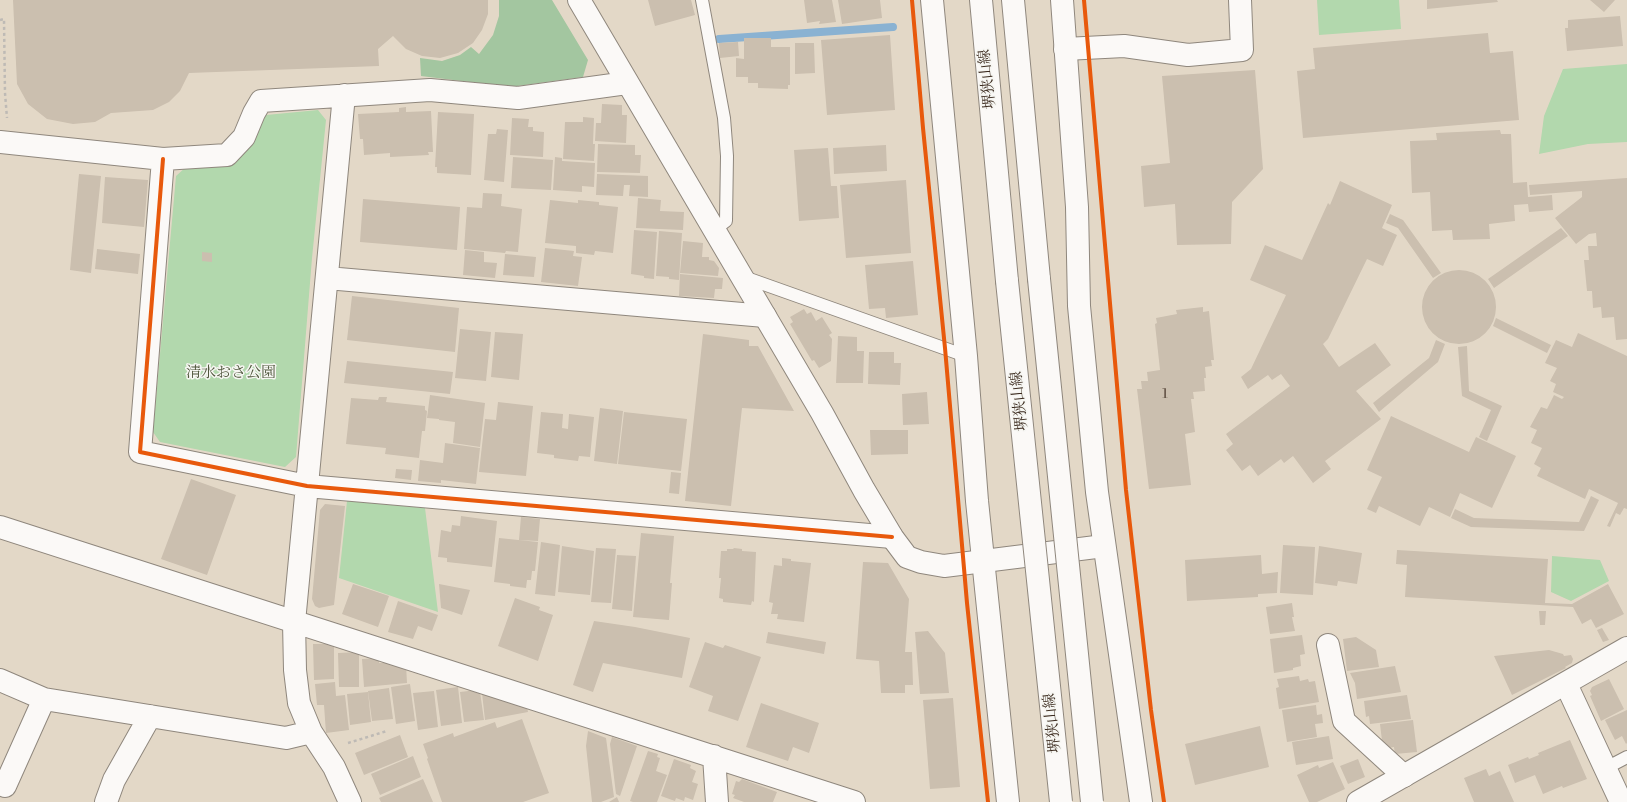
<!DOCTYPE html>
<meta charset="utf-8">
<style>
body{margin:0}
canvas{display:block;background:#e3d8c7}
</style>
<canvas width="1627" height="802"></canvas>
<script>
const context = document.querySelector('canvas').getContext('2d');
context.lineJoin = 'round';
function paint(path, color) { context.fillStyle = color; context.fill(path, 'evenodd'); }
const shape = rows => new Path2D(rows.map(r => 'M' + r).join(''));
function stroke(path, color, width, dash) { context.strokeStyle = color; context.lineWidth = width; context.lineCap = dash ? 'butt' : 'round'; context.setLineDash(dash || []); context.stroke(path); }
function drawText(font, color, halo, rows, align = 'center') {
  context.font = font + ' "Libre Bodoni","Noto Serif JP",serif'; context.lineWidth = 3; context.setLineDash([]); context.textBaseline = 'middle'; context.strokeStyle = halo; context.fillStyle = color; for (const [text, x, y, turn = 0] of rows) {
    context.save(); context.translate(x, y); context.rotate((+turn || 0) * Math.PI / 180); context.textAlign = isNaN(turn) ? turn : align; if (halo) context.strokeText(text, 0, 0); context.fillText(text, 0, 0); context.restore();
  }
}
const green = shape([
 [1317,0,1399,0,1401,29,1319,35],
 [1627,64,1627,142,1588,144,1539,154,1544,116,1563,69],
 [318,110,326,120,312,258,296,457,285,467,160,442,153,432,176,176,186,167,233,161,241,157,254,142,260,121,266,115],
 [347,501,425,508,438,612,339,578],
 [1552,556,1600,560,1609,581,1571,601,1551,592]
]);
const forest = shape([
 [499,0,552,0,588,60,583,77,510,87,421,76,420,58,442,61,460,55,471,47,479,54,493,35,499,16]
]);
const stream = shape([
 [719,39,893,27]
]);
const building = shape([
 [13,0,488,0,488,14,482,30,473,43,458,53,440,58,422,56,406,49,393,36,378,49,379,66,189,73,180,91,169,102,153,110,111,113,95,122,73,124,47,119,28,104,17,84],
 [648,0,691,0,695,15,655,26],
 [804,0,832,0,836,22,819,24,820,21,807,23],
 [838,0,880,0,882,18,842,24],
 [1427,0,1497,0,1498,2,1427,9],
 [1590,0,1615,0,1604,12],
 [1620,16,1623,46,1567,51,1565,28,1568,28,1568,20],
 [1488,33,1490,53,1513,51,1519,120,1303,138,1297,71,1315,69,1313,48],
 [890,35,895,110,827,115,821,40],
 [744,38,771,38,771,47,790,47,790,85,788,85,788,89,758,88,758,83,748,83,748,77,736,77,736,58,744,59],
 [738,42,739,56,720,58,719,43],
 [795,43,814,43,815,73,795,74],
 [1255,70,1263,169,1232,202,1231,244,1177,245,1175,204,1144,207,1141,166,1170,163,1162,76],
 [602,104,622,105,622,115,627,115,626,143,595,141,596,123,601,123],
 [406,107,406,112,431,111,433,152,428,152,429,155,390,157,390,153,364,155,363,139,360,139,358,114,399,112,399,108],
 [438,112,474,114,471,175,437,173,437,167,435,167],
 [583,117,594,118,593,144,595,144,594,161,563,159,565,122,583,122],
 [512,118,529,119,528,127,533,127,533,131,544,132,543,157,510,155],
 [497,129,508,130,504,182,484,180,488,134,496,134],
 [1500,130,1501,134,1511,134,1513,183,1527,182,1528,197,1552,195,1553,210,1529,212,1528,204,1514,205,1515,221,1489,224,1490,239,1453,240,1452,230,1432,231,1430,192,1412,193,1410,141,1437,140,1436,133],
 [598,144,635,145,635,155,641,155,640,173,597,172],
 [886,145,887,171,834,174,833,148],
 [828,148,831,186,837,186,839,218,799,221,794,150],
 [513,157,553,160,551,190,511,188],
 [555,157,562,158,562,161,595,163,594,187,582,186,582,192,553,190],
 [79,174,101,176,91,273,70,270],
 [597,174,648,176,648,197,629,196,630,185,624,185,623,196,596,195],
 [105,177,148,180,144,227,102,223],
 [1627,178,1627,339,1616,340,1614,317,1602,318,1601,307,1593,308,1592,291,1587,291,1584,260,1589,260,1588,246,1597,246,1596,233,1589,234,1576,244,1555,218,1582,197,1582,191,1530,195,1529,185],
 [906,180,911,253,846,258,840,185],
 [1340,181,1392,205,1382,228,1397,235,1383,266,1367,259,1328,339,1323,344,1339,367,1375,343,1391,365,1356,391,1381,419,1325,461,1331,469,1313,483,1293,456,1284,463,1281,459,1258,476,1250,465,1242,471,1226,450,1233,444,1226,434,1290,386,1281,374,1272,380,1268,375,1248,389,1241,377,1251,369,1286,295,1250,280,1265,245,1302,260,1328,203,1330,205],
 [483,193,502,194,501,206,522,209,518,252,506,251,505,253,464,249,467,207,482,208],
 [638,198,661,200,660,211,684,212,683,230,636,228],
 [363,199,460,207,457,250,360,242],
 [550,200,578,203,578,200,599,202,599,205,618,207,613,253,595,251,594,255,576,253,576,246,545,243],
 [1390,214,1403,220,1441,273,1433,278,1398,228,1386,223],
 [1561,228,1568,236,1494,288,1488,279],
 [634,230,657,232,654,279,644,278,644,276,631,274],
 [659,231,682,233,679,280,669,279,669,277,656,276],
 [683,241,703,243,702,257,709,257,709,260,714,261,719,268,718,276,680,273],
 [545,248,574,251,573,256,582,257,578,286,541,282],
 [97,249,140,254,138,274,95,269],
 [465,250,484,252,484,262,497,263,495,278,463,275],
 [202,252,212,253,212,262,202,261],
 [505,254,536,257,534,277,503,275],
 [913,261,918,315,886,318,885,308,869,309,865,265],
 '1422 307a37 37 0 1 1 74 0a37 37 0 1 1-74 0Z',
 [680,274,723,278,722,289,715,289,714,298,679,296],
 [352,296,459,308,455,352,347,340],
 [1203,307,1203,312,1209,311,1214,360,1211,360,1212,366,1205,367,1206,378,1204,378,1205,391,1193,392,1194,399,1191,399,1195,432,1185,434,1191,485,1149,489,1137,389,1142,389,1141,381,1148,381,1147,372,1160,370,1155,324,1157,323,1156,318,1177,314,1176,310],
 [804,309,807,314,811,312,816,321,822,317,832,333,829,335,832,339,831,361,819,368,814,360,812,361,790,324,793,322,790,317],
 [1496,318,1551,345,1547,353,1493,326],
 [460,329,491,332,486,381,455,378],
 [495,332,523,334,519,380,491,377],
 [1578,333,1627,356,1627,509,1624,508,1620,515,1616,513,1610,527,1607,526,1618,503,1589,489,1585,499,1537,476,1541,468,1534,464,1542,448,1531,443,1537,430,1530,427,1541,407,1547,409,1554,395,1562,399,1564,397,1553,392,1556,384,1550,381,1557,368,1545,363,1556,340,1572,347],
 [703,334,749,340,749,346,758,346,794,411,742,408,731,506,685,501],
 [838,336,857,337,857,351,864,351,863,383,836,383],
 [1436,340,1445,344,1438,362,1379,412,1373,403,1429,358],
 [1467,346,1469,391,1502,406,1487,441,1479,437,1491,410,1462,396,1458,347],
 [869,352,894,352,894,363,901,363,900,385,868,384],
 [347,361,453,372,450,394,344,383],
 [927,392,929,424,903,425,902,394],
 [430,395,485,403,480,447,453,443,455,422,439,420,440,412,439,419,427,418],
 [379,397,387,397,386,402,425,406,425,410,427,411,425,431,422,431,419,458,385,454,386,448,346,444,351,398,378,400],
 [498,402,533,406,526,476,479,472,485,419,496,420],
 [600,408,623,411,617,464,594,461],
 [541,412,563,414,562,428,568,429,569,414,594,417,590,457,579,456,578,461,554,458,554,455,537,453],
 [624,412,687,419,681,471,618,464],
 [1391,416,1469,452,1476,437,1516,456,1492,508,1460,493,1450,517,1429,507,1420,526,1379,506,1376,513,1367,509,1382,477,1367,470],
 [870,430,908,430,908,454,871,455],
 [445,443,480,448,476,484,441,480,441,483,418,481,420,460,443,463],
 [396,469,412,470,411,480,395,478],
 [671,472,681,473,679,494,669,493],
 [191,479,236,495,207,575,161,559],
 [1591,496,1599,500,1584,531,1471,527,1451,518,1455,509,1474,518,1579,522],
 [325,504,345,506,334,605,319,608,315,606,312,599,320,510],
 [461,516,497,521,492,567,447,562,447,558,438,557,441,530,451,532,452,525,460,526],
 [521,517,540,519,538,541,519,540],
 [641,533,674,536,670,583,672,583,669,620,633,617],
 [499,538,538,542,535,571,532,571,531,580,527,580,526,588,510,586,510,584,494,582],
 [541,542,560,545,555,596,535,594],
 [1283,545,1315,547,1313,595,1280,593],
 [562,546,594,551,590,595,558,592],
 [1319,546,1362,553,1357,584,1338,581,1337,586,1315,583],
 [596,548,616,549,611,603,591,602],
 [734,548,742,549,742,551,756,552,754,602,752,601,751,605,723,602,723,599,719,598,721,578,719,578,721,551,727,551,727,549,733,549],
 [1397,550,1548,559,1545,603,1572,604,1608,584,1624,614,1596,628,1591,619,1582,624,1573,607,1405,597,1407,565,1396,564],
 [617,555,636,556,632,611,612,609],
 [1261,555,1262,574,1278,572,1277,593,1258,594,1258,597,1187,601,1185,560],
 [782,558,791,559,791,561,811,563,804,622,777,619,778,614,771,614,773,603,769,602,774,565,782,566],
 [863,562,888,563,909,599,905,652,912,652,913,685,905,685,905,693,881,693,879,661,856,659],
 [353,584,389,596,378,627,342,614],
 [439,584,470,590,462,615,441,608],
 [515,598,540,607,539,610,553,615,538,661,498,646],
 [398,601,438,615,432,631,418,626,413,639,388,632],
 [1292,603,1294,617,1292,617,1295,631,1270,634,1266,607],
 [1539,611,1546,611,1545,625,1540,625],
 [594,621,635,627,690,638,682,678,603,663,593,692,573,685],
 [1602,628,1609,640,1603,642,1597,630],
 [928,631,945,653,949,693,920,694,915,632],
 [768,632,826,642,824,654,766,643],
 [1302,635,1305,654,1300,655,1301,666,1293,668,1293,670,1274,673,1270,639],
 [1356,637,1376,650,1379,667,1347,671,1343,639],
 [705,642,723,648,725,645,761,657,738,721,708,711,713,696,689,687],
 [313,644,334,644,334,679,314,680],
 [1549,650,1563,654,1564,656,1571,655,1573,659,1572,663,1565,667,1566,668,1512,695,1494,656],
 [359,652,359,687,339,687,338,653],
 [379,658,379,663,393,663,394,666,406,665,407,683,364,687,362,659],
 [1395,666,1401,692,1357,699,1355,683,1350,673],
 [1299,676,1300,681,1308,679,1309,682,1315,681,1319,702,1279,709,1276,688,1279,687,1277,679],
 [1609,679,1624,709,1601,721,1590,696,1592,695,1590,691,1592,687],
 [335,682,336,696,345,695,349,730,326,733,324,705,317,705,315,684],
 [410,684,415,721,396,724,391,687],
 [458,687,462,723,441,726,436,690],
 [389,688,393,719,372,721,368,691],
 [477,690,480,692,484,720,464,722,460,692],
 [434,691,438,727,418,730,413,693],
 [368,692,371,722,350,725,347,694],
 [482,693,527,707,528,712,485,720],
 [1407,695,1411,719,1370,724,1369,716,1366,717,1364,701],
 [953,698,960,787,930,789,923,700],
 [761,703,819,723,809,753,793,747,788,761,746,747],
 [1316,705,1317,715,1322,714,1323,723,1315,724,1317,737,1287,742,1282,710],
 [1627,710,1627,743,1626,744,1622,736,1615,740,1605,720],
 [522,719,549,793,523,802,442,802,427,759,428,758,423,744,453,733,454,737,495,722,497,728],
 [1413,720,1417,752,1395,754,1394,747,1383,749,1380,724],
 [1260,726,1269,767,1195,785,1185,744],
 [588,731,606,738,614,797,601,802,592,802,586,746],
 [400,735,408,757,364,775,355,753],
 [1329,736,1333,759,1296,765,1292,742],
 [612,737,637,746,620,796,616,794,610,744],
 [1570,740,1587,779,1563,788,1562,786,1543,794,1535,775,1515,783,1508,765,1528,757,1529,759,1539,755,1538,753],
 [648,751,658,754,657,757,660,758,656,771,667,775,657,802,633,802,630,801],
 [413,756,421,777,380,795,371,774],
 [674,759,691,765,690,768,696,771,692,782,698,784,693,800,685,797,684,801,676,798,675,801,661,796],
 [1358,759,1365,777,1348,784,1340,766],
 [1333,762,1345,789,1317,802,1309,802,1297,775,1318,765,1319,768],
 [1486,769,1489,776,1500,771,1514,802,1474,802,1464,778],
 [423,779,433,802,381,802,379,798],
 [742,779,777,792,773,802,744,802,733,798,735,795,732,794,736,781,739,782],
 [617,797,619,802,609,802]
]);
const path = shape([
 [0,20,4,19,5,93,7,118],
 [348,743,387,731]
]);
const lane = shape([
 [702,0,724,118,727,156,726,221,714,230],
 [741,276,966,356],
 [1606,768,1627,757]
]);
const street = shape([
 [1065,49,1124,46,1188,55,1242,50,1240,0],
 [344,95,294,622,295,670,299,703,311,732,334,767,350,802],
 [0,142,163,159,227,155,244,137,254,113,261,101,430,90,518,98,627,83],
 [163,159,140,452,307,486,892,537],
 [327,278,765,316],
 [0,527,854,802],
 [1328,645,1344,721,1404,776],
 [0,680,44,699,286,738,311,732],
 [1566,684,1621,802],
 [714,756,717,802],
 [5,786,44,699],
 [106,802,114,780,150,716]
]);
const secondary = shape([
 [579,0,822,413,864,490,892,537,907,557,921,562,944,566,1104,546],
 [1358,802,1627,648]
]);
const primary = shape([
 [932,0,966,356,977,501,1008,802],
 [981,0,1007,281],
 [1013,0,1039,279],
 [1062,0,1077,207,1079,306,1097,492,1141,802]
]);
const primaryBridge = shape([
 [1039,279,1092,802],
 [1007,281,1061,802]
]);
const cycleway = shape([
 [912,0,923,128,945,348,967,603,988,802],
 [1084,0,1126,490,1151,710,1164,802],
 [163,159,140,452,307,486,892,537]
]);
const numberNames = [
 ["1",1165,395]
];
const streetNames = [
 ["堺狭山線",988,79,-96],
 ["堺狭山線",1020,401,-96],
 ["堺狭山線",1053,723,-96]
];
const parkNames = [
 ["清水おさ公園",231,373]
];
paint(green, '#b2d8ad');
paint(forest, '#a3c6a0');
stroke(stream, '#8ab2d2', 8);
paint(building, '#cbbfaf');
stroke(lane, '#8f877d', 14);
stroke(street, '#8f877d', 24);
stroke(secondary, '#8f877d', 24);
stroke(primary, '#8f877d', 24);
stroke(path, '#bebab5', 2.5, [3, 3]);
stroke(lane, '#fbf9f7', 12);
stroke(street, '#fbf9f7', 22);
stroke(secondary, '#fbf9f7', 22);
stroke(primary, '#fbf9f7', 22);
stroke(primaryBridge, '#8f877d', 24, []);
stroke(primaryBridge, '#fbf9f7', 22);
stroke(cycleway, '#e8590c', 4);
drawText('13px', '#605043', null, numberNames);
drawText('15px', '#3b2a1e', '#f6f6f2', streetNames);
drawText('15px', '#4f563c', '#f6f6f2', parkNames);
</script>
